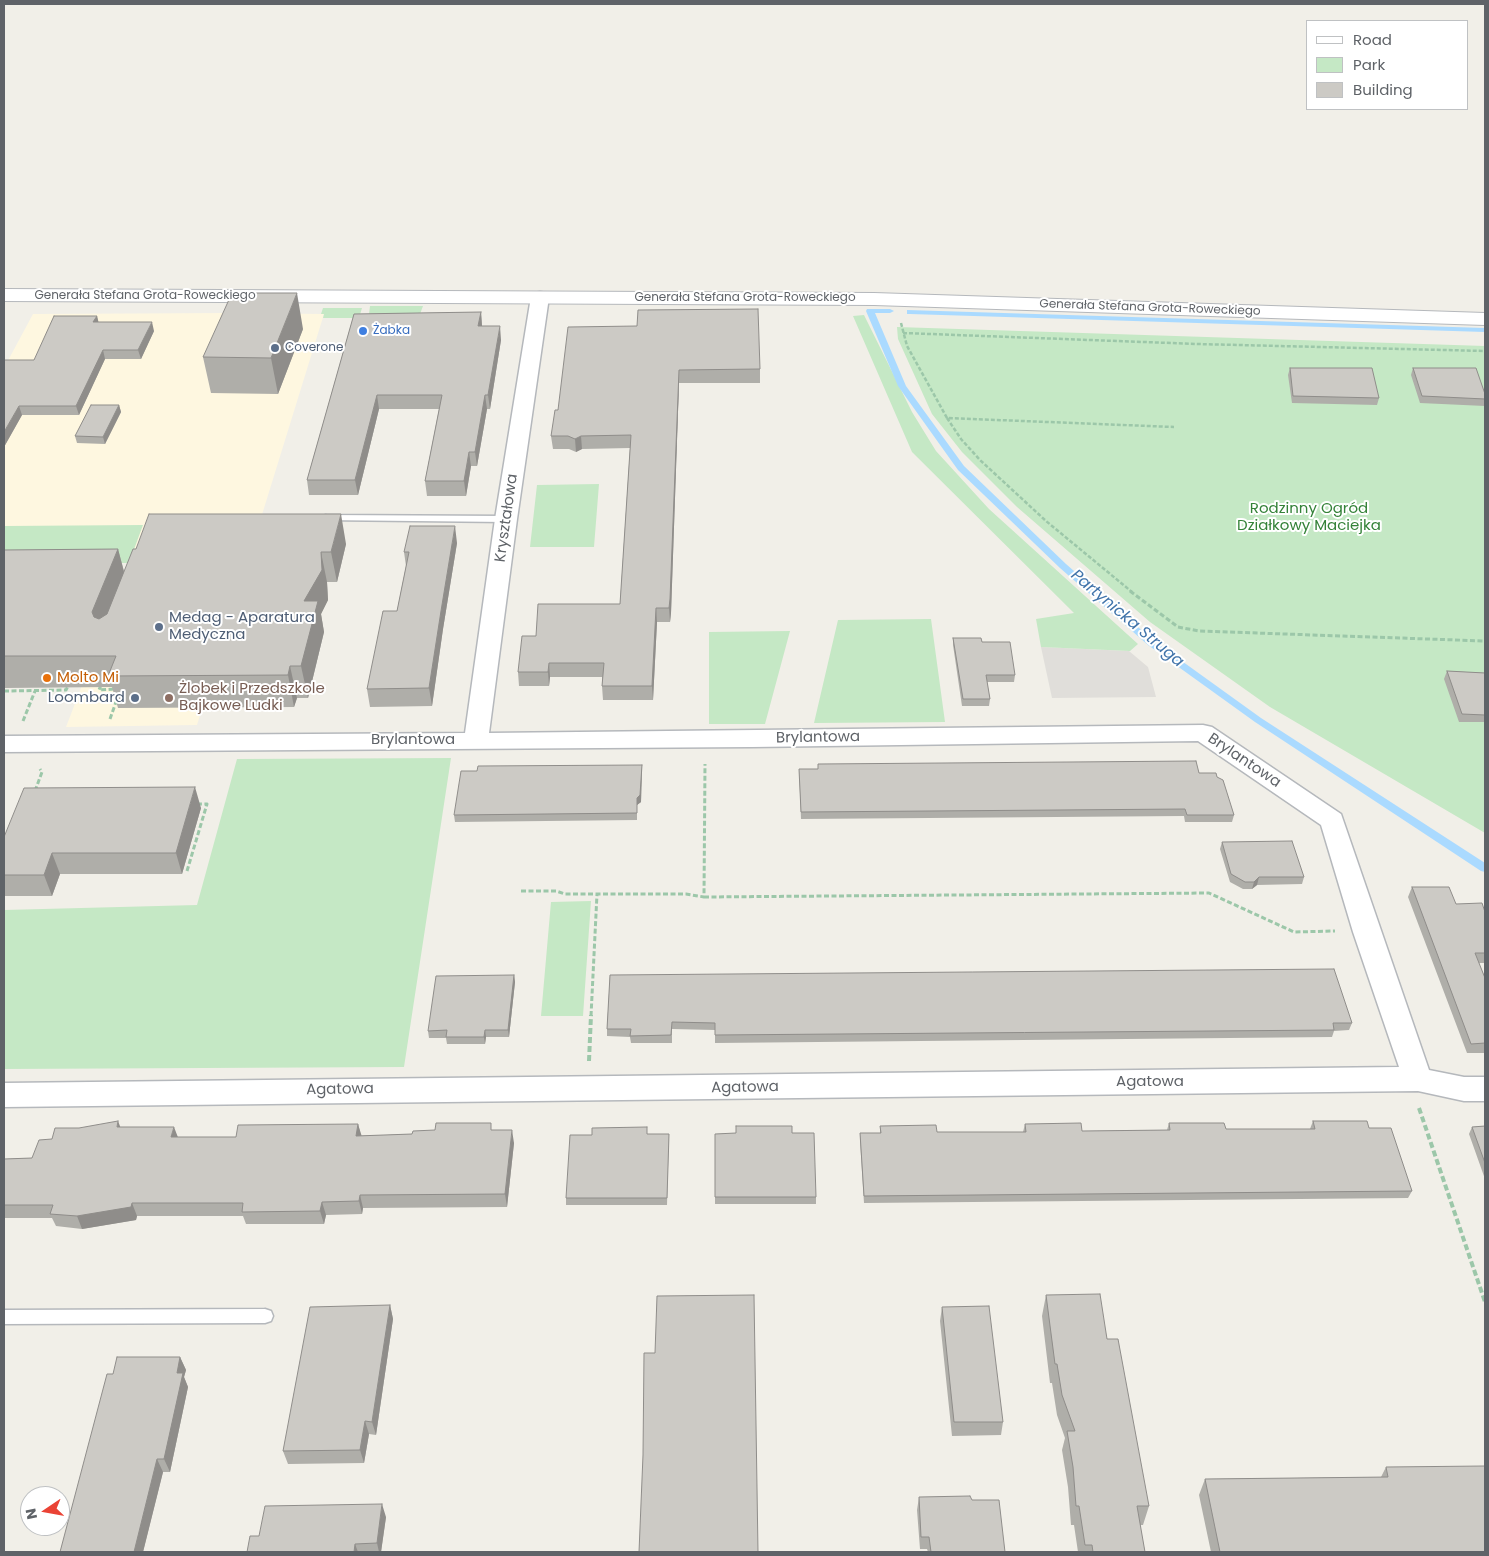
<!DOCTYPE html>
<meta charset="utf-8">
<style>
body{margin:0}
#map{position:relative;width:1489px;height:1556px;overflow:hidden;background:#f1efe8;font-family:Poppins,sans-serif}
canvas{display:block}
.frame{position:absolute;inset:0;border:5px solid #5f6368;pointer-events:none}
.legend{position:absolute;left:1306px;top:20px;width:162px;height:90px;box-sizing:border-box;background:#fff;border:1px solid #bfc1c3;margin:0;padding:6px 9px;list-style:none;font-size:15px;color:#5f6368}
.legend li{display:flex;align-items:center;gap:10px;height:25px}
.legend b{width:25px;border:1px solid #bfc1c3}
.north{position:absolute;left:20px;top:1486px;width:50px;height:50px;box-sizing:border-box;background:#fff;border:1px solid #bfc1c3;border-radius:50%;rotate:258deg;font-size:14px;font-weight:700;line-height:20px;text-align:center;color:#5f6368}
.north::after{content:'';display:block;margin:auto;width:18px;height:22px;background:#ea4335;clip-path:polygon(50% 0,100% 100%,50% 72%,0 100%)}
</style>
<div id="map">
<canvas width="1489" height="1556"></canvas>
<div class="frame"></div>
<ul class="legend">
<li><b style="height:6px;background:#fff"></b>Road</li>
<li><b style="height:14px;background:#c5e8c5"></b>Park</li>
<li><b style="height:14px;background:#cccac5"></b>Building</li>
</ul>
<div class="north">N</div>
</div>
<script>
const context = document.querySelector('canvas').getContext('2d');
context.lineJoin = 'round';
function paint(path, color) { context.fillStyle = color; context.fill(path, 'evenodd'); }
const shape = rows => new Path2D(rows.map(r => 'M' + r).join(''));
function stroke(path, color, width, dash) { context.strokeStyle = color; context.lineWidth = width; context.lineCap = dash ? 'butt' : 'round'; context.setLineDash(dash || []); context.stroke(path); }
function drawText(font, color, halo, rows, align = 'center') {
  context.font = font + ' Poppins,sans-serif'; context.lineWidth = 4; context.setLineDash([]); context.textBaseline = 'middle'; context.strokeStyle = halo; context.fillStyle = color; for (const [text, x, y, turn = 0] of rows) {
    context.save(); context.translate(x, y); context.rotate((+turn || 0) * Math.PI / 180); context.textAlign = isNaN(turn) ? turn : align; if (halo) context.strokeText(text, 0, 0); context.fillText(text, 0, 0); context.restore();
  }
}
const commercial = shape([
 [228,313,324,314,197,725,66,727,129,563,4,563,4,368,33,314]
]);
const industrial = shape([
 [1041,647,1129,651,1148,667,1156,697,1052,698]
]);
const green = shape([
 [370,306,423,306,420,314,369,314],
 [323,308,362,308,359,318,323,318,324,314,321,314],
 [864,315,912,412,936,451,989,509,1138,644,1130,651,1041,647,1036,619,1074,613,912,452,853,316],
 [897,327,1485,346,1485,833,1270,707,1150,622,1017,507,962,452,932,414,898,339],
 [599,484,594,547,530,547,537,485],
 [143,525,129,563,4,563,5,526],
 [931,619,945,722,814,723,838,620],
 [790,631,765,724,709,724,709,632],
 [451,758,404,1067,4,1069,4,910,197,905,237,759],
 [591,901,583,1016,541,1016,551,902]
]);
const stream = shape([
 [867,309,890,309,894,311,890,313,875,313,906,386,964,466,1066,564,1154,641,1261,718,1485,863,1485,872,1481,871,1255,722,1148,645,1060,568,958,470,898,386,866,311,867,309],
 [907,310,1485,328,1485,332,910,314,907,314,907,310]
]);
const pathFar2 = shape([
 [901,323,907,346,947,418,1174,427],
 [903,333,1197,344,1485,351],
 [947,418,961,439,980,460,1046,521,1132,592]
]);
const pathFar1 = shape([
 [1130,591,1178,627,1199,631,1485,641],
 [101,685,99,690,115,689],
 [4,691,66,690,69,684],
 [110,719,117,699],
 [23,721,35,691],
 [35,791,42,772,40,769],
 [187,871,207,804,197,804],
 [521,891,556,891,565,894,686,894,704,897,705,764],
 [704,897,1209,893,1294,932,1335,931],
 [591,1016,597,894]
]);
const path = shape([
 [589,1061,591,1015],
 [1419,1108,1485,1302]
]);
const service = shape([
 [326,515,506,516,511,519,506,522,322,520,321,518,322,516,326,515],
 [265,1309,271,1311,273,1316,271,1321,265,1323,4,1324,4,1310,265,1309]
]);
const minor = shape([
 [540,292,546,293,549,297,517,519,489,733,1203,725,1212,727,1341,814,1429,1070,1464,1077,1485,1077,1485,1101,1464,1101,1418,1091,4,1107,4,1083,1399,1067,1353,932,1321,825,1198,741,752,747,4,752,4,736,465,733,495,519,531,297,534,293,540,292]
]);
const tertiary = shape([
 [4,289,874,293,1485,313,1485,325,874,305,4,301,4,289]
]);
const wall = shape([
 [481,312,482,326,501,340,490,409,487,409,477,466,471,466,466,496,427,496,425,481,439,409,379,409,358,495,309,495,307,480,354,314],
 [97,316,98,322,154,331,141,359,105,359,79,415,22,415,4,447,34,360],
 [637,326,760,369,760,383,679,383,671,613,670,622,657,622,653,700,603,700,602,686,602,677,550,677,549,686,519,686,518,672,536,636,620,604,630,448,582,449,576,452,569,449,553,449,551,436,558,410],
 [303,329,278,394,211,393,203,357],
 [1290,368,1379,398,1377,405,1292,403,1288,375],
 [1413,368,1485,394,1485,406,1420,403,1411,375],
 [119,405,121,412,105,444,77,443,75,436],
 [457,543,443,629,432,706,370,707,367,689,397,611,406,566,404,552],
 [346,544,337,582,327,582,328,600,321,614,324,632,308,698,297,698,294,707,118,708,112,687,4,688,4,550,118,549,124,571],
 [953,638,982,642,1015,675,1014,682,987,682,990,699,989,706,962,706,953,645],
 [1447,671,1485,673,1485,722,1459,722,1444,679],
 [642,765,641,802,637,805,637,820,455,822,454,815],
 [799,769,1199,773,1217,777,1234,815,1232,822,1185,822,1184,816,801,819],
 [201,808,182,874,60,874,52,896,4,896,4,837],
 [1222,842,1304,877,1302,884,1257,885,1252,889,1243,889,1230,882,1220,849],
 [1412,887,1456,904,1485,912,1485,963,1479,963,1485,978,1485,1053,1467,1053,1408,897],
 [514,975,515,982,509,1037,486,1037,485,1044,447,1044,446,1038,429,1038,428,1031],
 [610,975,1352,1023,1349,1030,1334,1031,1332,1037,715,1043,715,1030,672,1029,672,1043,631,1043,630,1037,607,1036,607,1029],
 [1313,1121,1369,1128,1412,1191,1408,1198,864,1203,860,1140,860,1133,880,1133,880,1126,937,1132,1023,1132,1025,1124,1082,1131,1167,1130,1169,1123,1226,1129,1310,1129],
 [358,1124,361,1136,412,1134,493,1130,514,1143,507,1207,363,1208,362,1214,326,1215,324,1224,246,1224,243,1216,137,1216,136,1220,82,1229,56,1226,52,1218,4,1218,4,1159,32,1158,52,1139,121,1127,178,1137,236,1137],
 [1485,1126,1485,1179,1469,1134,1472,1127],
 [792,1133,816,1197,816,1204,715,1204,715,1134],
 [669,1134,667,1205,566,1205,566,1198,592,1135],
 [1046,1295,1107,1339,1149,1506,1143,1525,1140,1525,1145,1552,1078,1552,1074,1525,1071,1525,1068,1487,1062,1450,1065,1438,1057,1415,1052,1383,1050,1383,1042,1316],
 [390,1305,393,1319,376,1435,369,1434,364,1463,288,1464,283,1451],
 [942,1307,1003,1422,1001,1435,952,1436,940,1321],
 [180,1357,186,1370,184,1377,188,1387,170,1472,163,1472,143,1552,60,1552,113,1374],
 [1386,1467,1485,1552,1211,1552,1199,1495,1205,1479,1381,1477],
 [919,1497,1005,1552,928,1552,927,1549,920,1549,917,1510],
 [386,1517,381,1552,247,1552,259,1536]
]);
const shadedWall = shape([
 [297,293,303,329,278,394,271,358],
 [481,312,482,326,478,326],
 [97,316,99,324,93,322],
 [152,322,154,331,141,359,138,350],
 [500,326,501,340,490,409,488,395],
 [103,350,105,359,79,415,76,406],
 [679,370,679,383,671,613,670,622,669,608],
 [377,395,379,409,358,495,355,480],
 [485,395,487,409,477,466,475,452],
 [119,405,121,412,105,444,103,437],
 [19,406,22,415,4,447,4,432],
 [581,436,582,449,576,452,575,439],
 [469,452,471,466,466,496,464,481],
 [341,514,346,544,337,582,331,552],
 [455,526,457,543,443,629,432,706,429,688,441,611],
 [118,549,126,580,101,643,92,612],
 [321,552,327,582,328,600,321,614,324,632,308,698,301,666,304,601],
 [656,608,657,622,653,700,652,686],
 [549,663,550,677,549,686,548,672],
 [290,666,297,698,294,707,288,675],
 [642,765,641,802,637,805,637,820,637,798],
 [195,787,201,808,182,874,176,853],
 [52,853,60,874,52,896,44,875],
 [1259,877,1257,885,1252,889,1254,882],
 [514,975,515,982,509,1037,508,1030],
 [485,1030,486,1037,485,1044,484,1037],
 [118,1121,123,1134,117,1127],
 [358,1124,362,1137,356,1136],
 [174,1127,179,1140,171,1137],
 [512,1130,514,1143,507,1207,505,1194],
 [360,1195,363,1208,362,1214,359,1201],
 [322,1202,326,1215,324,1224,320,1211],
 [132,1203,137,1216,136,1220,82,1229,77,1216],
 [390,1305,393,1319,376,1435,372,1422],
 [180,1357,186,1370,184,1377,188,1387,170,1472,164,1459,177,1373],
 [365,1421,369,1434,364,1463,360,1450],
 [157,1459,163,1472,143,1552,134,1552],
 [382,1504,386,1517,381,1552,379,1552,377,1543],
 [355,1544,358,1552,354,1552]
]);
const building = shape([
 [232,293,297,293,271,358,203,357,232,293],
 [758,309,760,369,679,370,670,599,669,608,656,608,652,686,602,686,604,663,549,663,548,672,518,672,522,636,536,636,538,604,620,604,631,435,581,436,575,439,568,436,551,436,555,410,558,410,568,327,637,326,638,310,758,309],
 [481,312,478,326,500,326,488,395,485,395,475,452,469,452,464,481,425,481,442,395,377,395,355,480,307,480,354,314,481,312],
 [54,316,97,316,93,322,152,322,138,350,103,350,76,406,19,406,4,432,4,360,34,360,54,316],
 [1290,368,1372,368,1379,398,1293,396,1290,368],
 [1413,368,1476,368,1485,394,1485,399,1422,396,1413,368],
 [91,405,119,405,103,437,75,436,91,405],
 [149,514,341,514,331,552,321,552,322,570,304,601,318,601,301,666,290,666,288,675,108,676,116,656,4,656,4,550,118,549,92,612,94,617,99,619,107,614,133,549,136,549,149,514],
 [410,526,455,526,441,611,429,688,367,689,383,611,397,611,409,552,404,552,410,526],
 [953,638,981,638,982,642,1010,642,1015,675,986,675,990,699,963,699,953,638],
 [1447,671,1485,673,1485,715,1462,714,1447,671],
 [1196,761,1199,773,1216,773,1217,777,1223,780,1234,815,1187,815,1185,809,801,812,799,769,818,769,818,764,1196,761],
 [642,765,640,795,637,798,637,813,454,815,461,771,477,771,478,766,642,765],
 [195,787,176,853,52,853,44,875,4,875,4,837,24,788,195,787],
 [1292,841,1304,877,1259,877,1254,882,1245,882,1231,874,1222,842,1292,841],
 [1412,887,1449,887,1456,904,1482,903,1485,912,1485,953,1475,953,1485,978,1485,1043,1471,1044,1412,887],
 [1334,969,1352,1023,1333,1023,1334,1030,715,1035,715,1023,672,1022,671,1035,630,1036,631,1029,607,1029,610,975,1334,969],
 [514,975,508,1030,485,1030,484,1037,446,1037,447,1030,428,1031,436,976,514,975],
 [118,1121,117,1127,174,1127,171,1137,236,1137,238,1125,358,1124,356,1136,412,1134,413,1131,435,1130,436,1123,491,1123,491,1130,512,1130,505,1194,360,1195,359,1201,322,1202,320,1211,242,1212,243,1203,132,1203,131,1207,77,1216,50,1214,53,1205,4,1205,4,1159,32,1158,39,1140,52,1139,55,1128,79,1128,118,1121],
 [1313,1121,1367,1121,1369,1128,1391,1128,1412,1191,864,1196,860,1133,881,1133,880,1126,936,1125,937,1132,1026,1132,1025,1124,1081,1123,1082,1131,1170,1130,1169,1123,1224,1123,1226,1129,1315,1129,1313,1121],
 [736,1126,792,1126,792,1133,814,1133,816,1197,715,1197,715,1134,736,1133,736,1126],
 [1485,1126,1485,1163,1472,1127,1485,1126],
 [647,1127,647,1134,669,1134,667,1198,566,1198,570,1135,592,1135,592,1128,647,1127],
 [1100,1294,1107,1339,1118,1339,1149,1506,1137,1506,1145,1552,1093,1552,1092,1545,1085,1545,1079,1506,1076,1506,1073,1467,1067,1431,1075,1431,1062,1395,1057,1364,1055,1364,1046,1295,1100,1294],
 [754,1295,758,1552,639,1552,643,1455,644,1353,655,1353,657,1296,754,1295],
 [390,1305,372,1422,365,1421,360,1450,283,1451,310,1307,390,1305],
 [989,1306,1003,1422,954,1422,942,1307,989,1306],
 [117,1357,180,1357,177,1373,183,1373,164,1459,157,1459,134,1552,60,1552,107,1374,113,1374,117,1357],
 [1485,1466,1485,1552,1220,1552,1205,1479,1388,1477,1386,1467,1485,1466],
 [970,1496,972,1500,999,1500,1005,1552,931,1552,929,1537,921,1537,919,1497,970,1496],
 [382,1504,377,1543,355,1544,354,1552,247,1552,250,1536,259,1536,265,1506,382,1504]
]);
const markers = [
 [363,331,5,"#3f7fe0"],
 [275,348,5,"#5c6f8a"],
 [159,627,5,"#5c6f8a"],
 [47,678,5,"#e8710a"],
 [135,698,5,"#5c6f8a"],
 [169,698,5,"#8d6e63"]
];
const farStreetnames = [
 ["Generała Stefana Grota-Roweckiego",145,296],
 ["Generała Stefana Grota-Roweckiego",745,298],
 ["Generała Stefana Grota-Roweckiego",1150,308,2]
];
const farShopnames = [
 ["Żabka",373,331]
];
const farServicenames = [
 ["Coverone",285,348]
];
const parkNames = [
 ["Rodzinny Ogród",1309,509],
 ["Działkowy Maciejka",1309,526]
];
const streetNames = [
 ["Kryształowa",507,518,-82],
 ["Brylantowa",818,738,-1],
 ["Brylantowa",413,740],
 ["Brylantowa",1244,761,34],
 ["Agatowa",1150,1082],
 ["Agatowa",745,1088,-1],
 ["Agatowa",340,1090,-1]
];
const serviceNames = [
 ["Medag - Aparatura",169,618],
 ["Medyczna",169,635],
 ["Loombard",125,698,"right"]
];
const foodNames = [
 ["Molto Mi",57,678]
];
const educationNames = [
 ["Żlobek i Przedszkole",179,689],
 ["Bajkowe Ludki",179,706]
];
const waterNames = [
 ["Partynicka Struga",1127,619,40]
];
paint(commercial, '#fef7e0');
paint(industrial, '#e0deda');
paint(green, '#c5e8c5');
paint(stream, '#aadaff');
stroke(service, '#b5b8bc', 3);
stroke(minor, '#b5b8bc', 3);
stroke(tertiary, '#b5b8bc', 2);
stroke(pathFar2, '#9cc7a9', 2.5, [4, 2]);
stroke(pathFar1, '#9cc7a9', 3, [5, 2.5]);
stroke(path, '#9cc7a9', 4, [6, 3]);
paint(service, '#fff');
paint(minor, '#fff');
paint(tertiary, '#fff');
paint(wall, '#afaea9');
paint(shadedWall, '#8f8d8a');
paint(building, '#cccac5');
stroke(building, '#8f8d8a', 1);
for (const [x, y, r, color] of markers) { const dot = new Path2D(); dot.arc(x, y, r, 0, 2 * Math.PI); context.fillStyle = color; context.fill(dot); stroke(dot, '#fff', 2); }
drawText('12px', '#5f6368', '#fff', farStreetnames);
drawText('12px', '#366cbe', '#fff', farShopnames, 'left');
drawText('12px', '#4e5e75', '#fff', farServicenames, 'left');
drawText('15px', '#348238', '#fff', parkNames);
drawText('15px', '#5f6368', '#fff', streetNames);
drawText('15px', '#4e5e75', '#fff', serviceNames, 'left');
drawText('15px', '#c56008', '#fff', foodNames, 'left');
drawText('15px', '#785e54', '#fff', educationNames, 'left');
drawText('italic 16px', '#4174aa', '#fff', waterNames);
</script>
